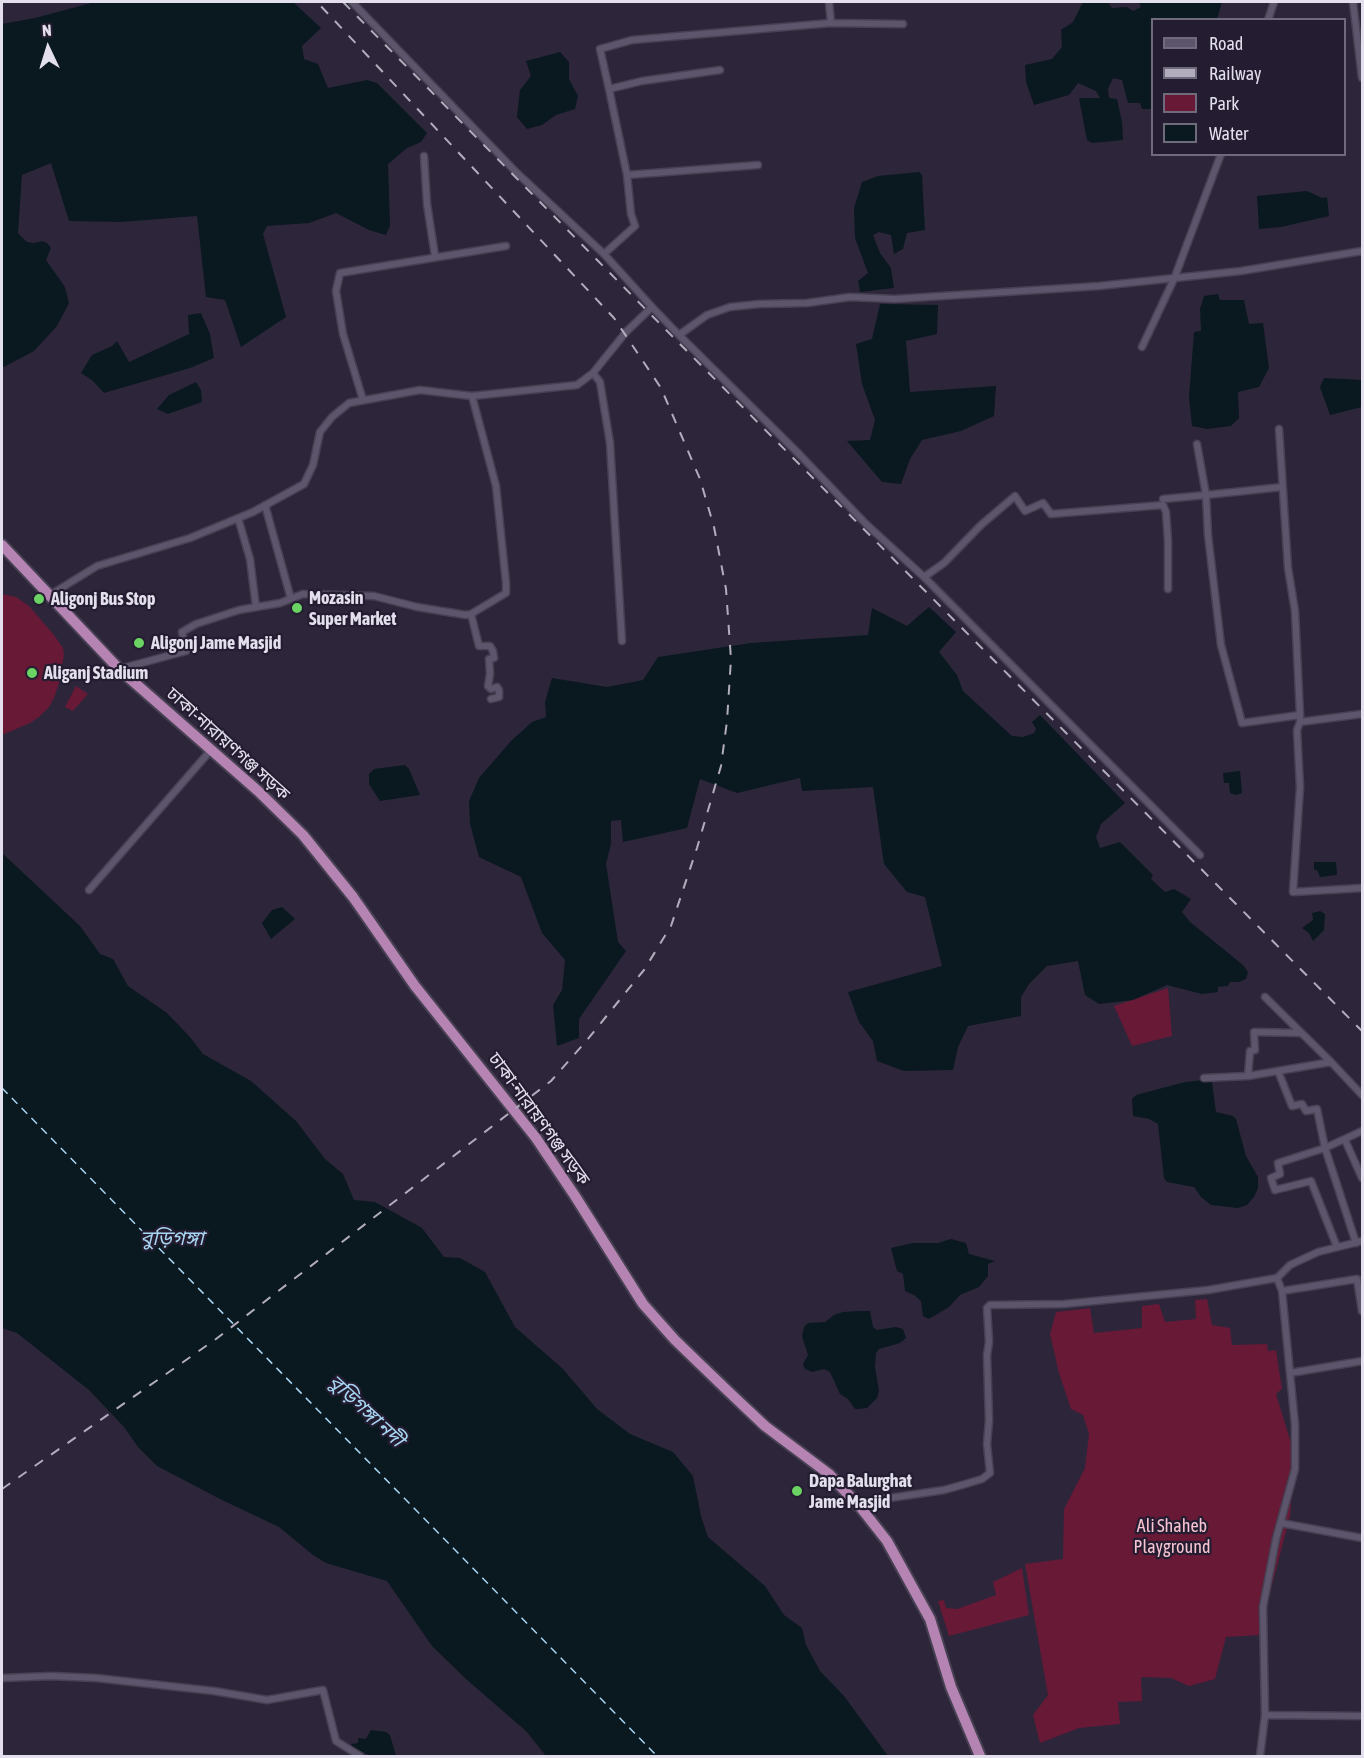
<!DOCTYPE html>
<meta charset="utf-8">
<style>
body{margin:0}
#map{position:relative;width:1364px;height:1758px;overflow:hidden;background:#2d263b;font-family:"Asap Condensed",sans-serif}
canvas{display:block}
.frame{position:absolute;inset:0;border:3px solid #e3dfed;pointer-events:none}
.legend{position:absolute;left:1151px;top:18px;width:195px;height:138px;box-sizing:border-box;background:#241d31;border:2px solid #706b7c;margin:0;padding:8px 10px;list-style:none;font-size:18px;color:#e3dfed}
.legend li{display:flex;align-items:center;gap:12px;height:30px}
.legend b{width:30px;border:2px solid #706b7c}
.north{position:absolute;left:18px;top:18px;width:60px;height:60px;-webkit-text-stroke:4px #241d31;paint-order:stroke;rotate:356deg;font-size:16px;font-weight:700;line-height:24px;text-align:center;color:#e3dfed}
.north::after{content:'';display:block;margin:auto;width:21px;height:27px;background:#e3dfed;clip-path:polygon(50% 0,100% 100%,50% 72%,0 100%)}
</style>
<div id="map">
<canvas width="1364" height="1758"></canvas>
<div class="frame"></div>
<ul class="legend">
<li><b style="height:8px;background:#5c556c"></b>Road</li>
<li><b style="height:8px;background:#b2adbd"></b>Railway</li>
<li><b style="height:16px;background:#671936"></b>Park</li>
<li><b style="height:16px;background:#0a1820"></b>Water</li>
</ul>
<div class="north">N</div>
</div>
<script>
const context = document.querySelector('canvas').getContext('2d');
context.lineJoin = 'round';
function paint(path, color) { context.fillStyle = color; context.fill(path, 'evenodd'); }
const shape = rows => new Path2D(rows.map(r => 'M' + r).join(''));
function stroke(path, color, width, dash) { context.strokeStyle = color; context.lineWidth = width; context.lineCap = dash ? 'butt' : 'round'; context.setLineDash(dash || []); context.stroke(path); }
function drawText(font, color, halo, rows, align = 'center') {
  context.font = font + ' "Asap Condensed","Noto Sans Bengali",sans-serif'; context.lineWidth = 4.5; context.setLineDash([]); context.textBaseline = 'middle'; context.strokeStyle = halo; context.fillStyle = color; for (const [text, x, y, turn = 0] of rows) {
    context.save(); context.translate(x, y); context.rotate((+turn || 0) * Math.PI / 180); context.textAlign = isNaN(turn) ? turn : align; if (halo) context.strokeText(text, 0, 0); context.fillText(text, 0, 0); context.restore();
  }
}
const green = shape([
 [2,594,16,597,29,606,54,635,63,648,64,655,59,683,54,698,49,707,39,717,30,723,2,735],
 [76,686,88,694,73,711,65,707],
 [1168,988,1172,1036,1132,1046,1114,1006],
 [1207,1299,1212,1325,1230,1328,1232,1345,1267,1344,1268,1351,1276,1350,1282,1389,1276,1394,1295,1456,1290,1516,1259,1635,1226,1637,1215,1679,1189,1686,1171,1678,1141,1677,1142,1701,1118,1702,1120,1724,1079,1728,1040,1743,1033,1715,1048,1695,1025,1564,1063,1559,1064,1509,1085,1468,1089,1434,1083,1415,1071,1409,1059,1373,1050,1334,1056,1312,1090,1308,1094,1333,1142,1328,1142,1306,1159,1304,1165,1322,1196,1319,1195,1300],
 [1022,1568,1029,1615,949,1636,938,1601,944,1600,946,1608,957,1609,996,1595,993,1582]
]);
const water = shape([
 [95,2,293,2,321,28,302,46,304,59,318,64,328,88,367,80,377,83,427,133,421,142,407,148,388,164,390,226,386,235,369,230,336,213,309,223,267,226,263,234,286,317,241,347,225,300,206,297,197,216,121,222,69,221,51,163,22,175,18,233,27,242,34,243,42,241,47,243,51,248,46,260,65,287,69,303,57,326,34,351,2,368,2,24,35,18],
 [1083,2,1108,2,1112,8,1127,7,1133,11,1141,7,1139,2,1222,2,1217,19,1152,20,1152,109,1142,109,1140,103,1128,103,1122,80,1113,78,1108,89,1109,98,1117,99,1122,122,1123,140,1092,143,1087,140,1079,98,1100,98,1096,91,1078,83,1069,95,1034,105,1026,82,1025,65,1052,59,1062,47,1061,30,1073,22],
 [560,52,569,62,569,79,578,96,575,109,556,115,542,125,527,129,517,117,520,90,531,76,526,61],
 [919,172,922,175,925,230,907,233,903,249,894,254,891,235,879,232,873,235,880,253,891,268,894,288,860,292,858,281,868,273,855,238,854,208,862,182,878,176],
 [1307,191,1322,198,1327,197,1329,216,1281,227,1259,229,1257,196],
 [1218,294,1220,300,1244,300,1249,324,1263,323,1269,368,1259,387,1238,392,1239,418,1231,426,1207,429,1192,426,1189,397,1194,332,1201,331,1200,309,1204,296],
 [880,304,938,305,937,334,906,341,910,392,996,386,994,416,961,431,922,440,910,459,901,484,882,482,847,441,870,440,875,420,862,384,856,344,872,339],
 [201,313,210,334,214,358,190,368,104,393,93,381,81,373,92,355,112,346,117,341,129,362,189,334,188,315],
 [1324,378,1362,380,1362,407,1330,415,1320,387],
 [196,382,201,390,202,402,168,414,157,409,169,395],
 [929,607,956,632,939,652,957,675,963,691,1012,736,1023,737,1034,733,1036,729,1032,722,1040,715,1125,803,1101,824,1096,837,1100,848,1120,842,1153,875,1151,879,1165,892,1174,889,1191,899,1182,912,1190,922,1243,965,1248,972,1246,979,1239,982,1230,982,1228,986,1218,987,1218,992,1202,994,1167,985,1133,1000,1099,1004,1085,995,1078,961,1047,966,1029,984,1021,997,1021,1016,968,1026,958,1047,953,1070,904,1071,877,1061,873,1041,859,1022,848,992,942,966,925,897,907,892,884,864,873,787,802,791,800,778,737,793,700,779,687,828,623,842,621,820,611,821,611,844,606,864,618,942,626,951,579,1019,579,1038,557,1046,553,1005,562,990,565,960,542,933,521,877,479,857,470,824,469,801,479,778,511,741,532,722,546,717,545,702,552,678,607,687,643,680,658,657,751,643,868,635,872,608,907,626],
 [405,765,409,769,420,795,380,801,369,784,369,774,374,769],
 [1240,771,1242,793,1236,795,1230,793,1229,783,1224,783,1223,773],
 [2,853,80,926,100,954,113,959,128,986,167,1013,190,1037,203,1054,251,1081,296,1121,325,1159,343,1174,354,1200,375,1202,422,1228,444,1257,460,1258,485,1272,515,1327,563,1369,597,1409,630,1434,673,1452,693,1476,701,1516,708,1537,765,1586,784,1615,802,1628,806,1645,820,1671,844,1696,888,1756,546,1756,526,1731,466,1679,432,1646,387,1581,326,1563,313,1555,279,1527,222,1500,157,1466,138,1447,124,1427,89,1390,17,1333,2,1328],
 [1314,862,1336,862,1337,875,1320,877,1317,870,1314,870],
 [282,907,295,919,271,939,262,923,272,910],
 [1320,911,1325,914,1324,930,1313,941,1309,933,1302,928,1313,920,1312,913],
 [1204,1080,1212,1082,1216,1112,1233,1116,1236,1119,1246,1156,1258,1177,1258,1188,1254,1197,1247,1205,1238,1208,1211,1205,1201,1197,1194,1187,1167,1182,1164,1178,1158,1124,1149,1119,1133,1116,1132,1099,1136,1095,1185,1082],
 [951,1239,966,1243,969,1254,995,1261,988,1264,988,1276,979,1287,960,1295,949,1307,929,1319,923,1316,921,1301,914,1295,905,1291,903,1274,897,1271,891,1248,913,1243,938,1243],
 [860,1311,870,1311,873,1327,877,1330,896,1327,903,1329,906,1338,900,1343,879,1349,876,1353,875,1367,879,1391,877,1398,867,1408,859,1409,855,1409,848,1399,840,1394,830,1372,824,1369,812,1372,805,1369,803,1364,808,1355,802,1336,804,1327,808,1323,825,1322,834,1315,843,1312],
 [371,1730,386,1732,390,1735,396,1756,371,1756,352,1747,351,1744,358,1743,358,1738,366,1739]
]);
const ferry = shape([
 [2,1088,657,1756]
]);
const minor = shape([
 [352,2,517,173,604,254,652,307],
 [829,2,831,23],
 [1353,2,1362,78],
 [1268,20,1274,2],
 [609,89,600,49,632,40,831,23,903,24],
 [424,156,427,204,435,256],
 [627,175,609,89,642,81,720,70],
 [604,254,635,226,631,214,627,175,758,165],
 [679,335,800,455,866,524,924,577,1200,855],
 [1142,347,1174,279,1221,154],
 [593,373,600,382,610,443,622,641],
 [472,396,496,486,506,583,506,593,471,614,479,646,490,646,493,651,494,658,489,659,490,674,488,686,491,689,497,687,499,690,499,697,491,699],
 [363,400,343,334,336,291,340,273,506,246],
 [1279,429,1288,568,1295,611,1300,715],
 [1282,487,1206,495,1208,535,1221,645,1242,723,1300,715,1300,722,1362,714],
 [1163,499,1206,495,1197,444],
 [265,505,291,599],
 [238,518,250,559,256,607],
 [924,577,944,563,981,525,1015,496,1025,511,1043,503,1051,514,1163,505,1166,512,1168,541,1168,589],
 [50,595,97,566,190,538,253,512,304,484,313,465,320,432,332,417,349,403,420,390,472,396,577,385,593,373,626,332,652,307,679,335,707,315,730,307,759,304,807,303,850,297,895,299,1099,286,1241,271,1362,251],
 [119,669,186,651,182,632,196,624,239,610,280,603,303,594,374,596,417,607,466,615,471,614],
 [1300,722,1297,730,1300,787,1293,892,1362,888],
 [89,890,211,750],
 [1265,997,1331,1062],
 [1278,1071,1292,1106,1302,1104,1306,1111,1317,1109,1325,1148,1356,1243],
 [1248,1076,1250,1051,1255,1050,1254,1032,1301,1033],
 [1204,1078,1248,1076,1331,1062,1362,1095],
 [1345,1140,1362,1178],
 [1337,1247,1311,1181,1275,1190,1271,1178,1280,1174,1278,1163,1325,1148,1362,1131],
 [1282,1291,1357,1279,1362,1311],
 [1290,1373,1362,1361],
 [861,1508,883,1499,944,1490,962,1485,982,1479,990,1473,987,1444,989,1420,987,1355,989,1342,987,1308,990,1305,1064,1304,1208,1290,1277,1278,1290,1265,1318,1252,1362,1241],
 [1281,1523,1362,1538],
 [2,1678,51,1676,96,1678,214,1691,267,1700,323,1690,336,1741,360,1756],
 [1265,1715,1362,1716],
 [1260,1756,1265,1715,1263,1607,1276,1539,1295,1469,1295,1425,1282,1291,1277,1278]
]);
const trunk = shape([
 [2,545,119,669,258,791,303,835,353,897,415,986,536,1138,575,1196,643,1304,675,1340,730,1393,765,1426,829,1474,861,1508,887,1541,930,1619,951,1687,980,1756]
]);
const rail = shape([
 [343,2,673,337,1362,1031],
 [2,1489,216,1339,551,1081,587,1040,644,970,671,926,697,848,721,766,727,721,731,659,726,589,714,527,700,479,661,388,614,318,317,2]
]);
const markers = [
 [39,599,6,"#6ad363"],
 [297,608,6,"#6ad363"],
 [139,643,6,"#6ad363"],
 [32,673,6,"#6ad363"],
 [797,1491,6,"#6ad363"]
];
const poiNames = [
 ["Mozasin",309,598],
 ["Super Market",309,619],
 ["Aligonj Bus Stop",51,599],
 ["Aligonj Jame Masjid",151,643],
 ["Aliganj Stadium",44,673],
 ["Dapa Balurghat",809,1481],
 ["Jame Masjid",809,1502]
];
const streetNames = [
 ["ঢাকা-নারায়ণগঞ্জ সড়ক",228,744,42],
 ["ঢাকা-নারায়ণগঞ্জ সড়ক",539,1119,54]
];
const parkNames = [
 ["Ali Shaheb",1172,1526],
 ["Playground",1172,1547]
];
const waterNames = [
 ["বুড়িগঙ্গা",172,1239],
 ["বুড়িগঙ্গা নদী",366,1411,43]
];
paint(green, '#671936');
paint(water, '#0a1820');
stroke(ferry, '#a7d5f2', 1.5, [8, 6]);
stroke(minor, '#474153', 9);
stroke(trunk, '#474153', 14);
stroke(minor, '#5c556c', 6);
stroke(trunk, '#b584b2', 10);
stroke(rail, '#b2adbd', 2, [10, 10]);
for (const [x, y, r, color] of markers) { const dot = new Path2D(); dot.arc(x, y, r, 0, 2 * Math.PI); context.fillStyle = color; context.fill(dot); stroke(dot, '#241d31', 2); }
drawText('bold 18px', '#e3dfed', '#241d31', poiNames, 'left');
drawText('18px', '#e3dfed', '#241d31', streetNames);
drawText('18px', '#f9c4d1', '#241d31', parkNames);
drawText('italic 20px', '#a7d5f2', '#241d31', waterNames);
</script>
